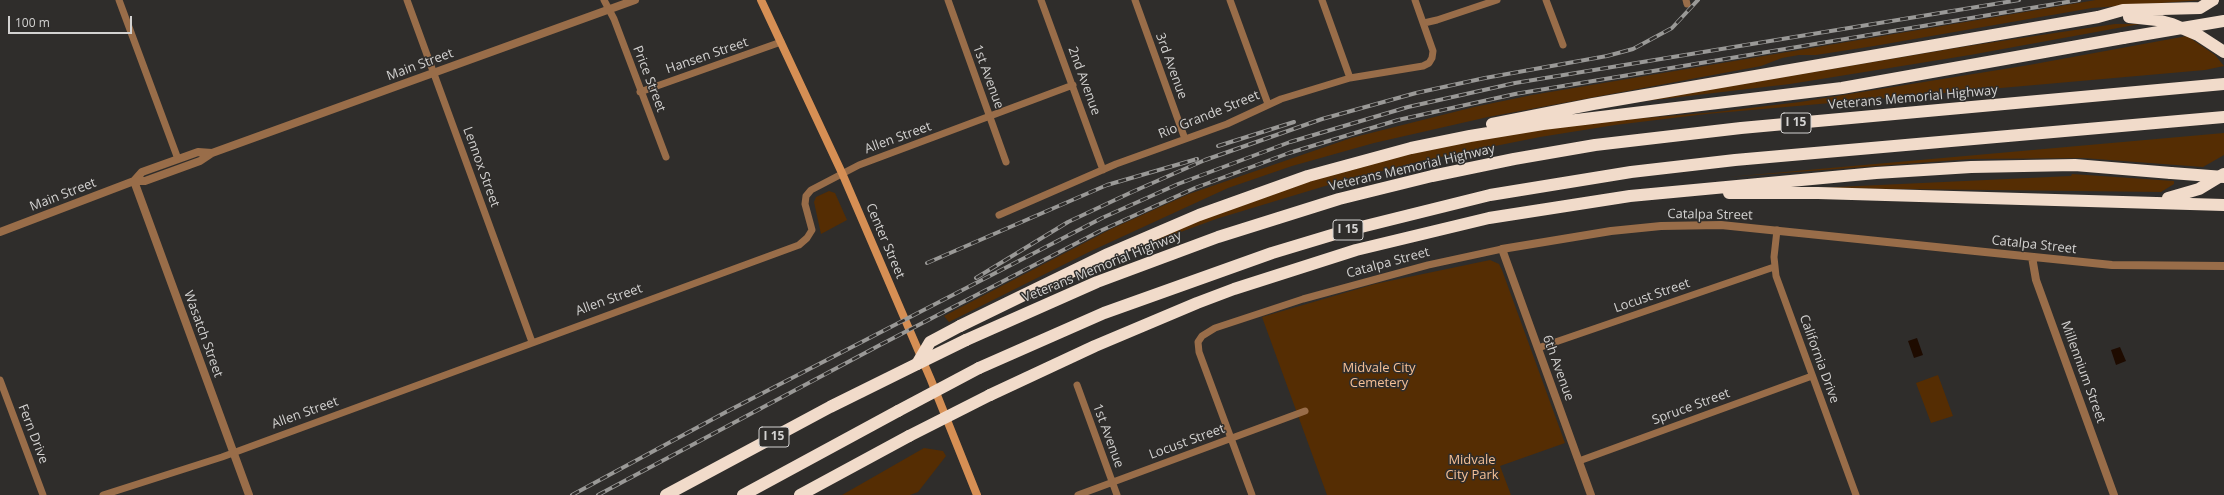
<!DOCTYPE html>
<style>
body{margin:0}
#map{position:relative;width:2224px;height:495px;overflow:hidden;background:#2f2d2b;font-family:"Open Sans",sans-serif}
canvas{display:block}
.scale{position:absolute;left:8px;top:16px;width:124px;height:18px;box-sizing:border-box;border:2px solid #d3d2d1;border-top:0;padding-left:5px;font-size:12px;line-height:14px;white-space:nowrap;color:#d3d2d1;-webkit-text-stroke:3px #2f2d2b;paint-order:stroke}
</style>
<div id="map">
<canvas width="2224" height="495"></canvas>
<div class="scale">100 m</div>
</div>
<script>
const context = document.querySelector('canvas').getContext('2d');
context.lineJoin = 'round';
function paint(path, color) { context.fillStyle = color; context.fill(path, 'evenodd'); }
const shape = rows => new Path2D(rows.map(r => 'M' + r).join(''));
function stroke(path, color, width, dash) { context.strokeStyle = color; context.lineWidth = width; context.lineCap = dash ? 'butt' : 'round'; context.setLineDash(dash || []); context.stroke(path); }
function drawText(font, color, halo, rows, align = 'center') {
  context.font = font + ' "Open Sans",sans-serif'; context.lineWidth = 3; context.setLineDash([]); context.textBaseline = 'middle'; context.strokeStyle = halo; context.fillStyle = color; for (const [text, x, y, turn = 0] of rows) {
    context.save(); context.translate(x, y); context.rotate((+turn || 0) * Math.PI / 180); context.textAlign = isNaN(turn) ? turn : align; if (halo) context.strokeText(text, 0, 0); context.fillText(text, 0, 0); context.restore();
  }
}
const green = shape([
 [2096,0,2202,0,2092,8,1874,46,1816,55,1799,55,1782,58,1761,66,1488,117,1374,143,1292,166,1228,188,1091,251,949,322,944,316,1111,229,1189,194,1351,138,1474,107,1532,95],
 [2115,24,2140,24,1970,55,1790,84,1629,103,1968,46],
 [2187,36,2215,55,2224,66,2205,70,1706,114,1615,125,1540,137,1425,160,1335,183,1216,219,1129,251,1190,223,1279,190,1382,160,1501,135,1608,121,1716,112,1800,102,2029,65],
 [2224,133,2224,155,2203,167,2083,158,1971,159,1729,177],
 [2072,174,2174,181,2174,184,2161,192,1816,188,2071,176],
 [829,191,835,193,847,220,821,234,814,202,816,197],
 [1490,260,1499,264,1502,270,1565,443,1500,466,1511,495,1327,495,1262,317,1375,284],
 [1938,375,1953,416,1931,423,1916,383],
 [924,448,943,451,946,456,918,492,910,495,842,495]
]);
const water = shape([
 [1917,338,1923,355,1914,358,1908,341],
 [2120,347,2126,361,2116,365,2111,350]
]);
const minor = shape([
 [119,0,178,159],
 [407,0,532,342],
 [604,0,614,19,666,157],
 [948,0,1006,162],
 [1041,0,1103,170],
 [1135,0,1185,139],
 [1230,0,1268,104],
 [1322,0,1350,78],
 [1546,0,1563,45],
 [1686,0,1687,4],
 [1424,23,1437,20,1497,0],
 [640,92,781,42],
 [999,215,1116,164,1227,124,1281,99,1350,78,1423,66,1429,63,1432,58,1433,51,1415,0],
 [1777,230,1774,257,1776,276,1856,495],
 [1538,348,1774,267],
 [0,380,43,495],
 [1077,385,1117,495],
 [1579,461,1812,376],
 [103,495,222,457,799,245,807,238,812,230,805,204,806,196,811,190,859,165,1073,85],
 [1078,495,1305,411],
 [1252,495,1199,352,1198,342,1202,336,1215,328,1303,299,1428,265,1502,249]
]);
const tertiary = shape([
 [134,181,249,495],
 [134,181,142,172,198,152,212,153],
 [0,232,134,181,145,181,200,161,212,153,635,0],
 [2032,257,2036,280,2114,495],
 [1591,495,1502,249,1611,231,1661,226,1721,225,2112,265,2224,266]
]);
const secondary = shape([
 [761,0,842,173,931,380,977,495]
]);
const motorway = shape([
 [2129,17,2157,20,2172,24,2198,35,2224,52],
 [1492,124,1593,104,2098,17,2123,10,2200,8,2213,0],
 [1729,193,1818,193,2224,205],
 [2168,198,2199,189,2224,174],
 [960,326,1108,254,1199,215,1308,176,1411,148,1470,136,1543,124,1842,88,2123,38],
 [966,340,1097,282,1218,237,1339,199,1432,176,1514,159,1595,145,1741,128,2224,84],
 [979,368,1104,313,1272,253,1345,231,1490,195,1631,172,1735,160,2224,117],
 [990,395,1095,346,1197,303,1234,289,1356,250,1489,218,1630,196,1876,173,1971,167,2075,165,2171,173],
 [666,495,830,407,917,364],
 [743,495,898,411],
 [800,495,909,436]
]);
const rail = shape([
 [1218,146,1294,122],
 [927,263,1107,185,1197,159],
 [976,278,1068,222,1132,192,1205,160,1322,119,1416,93,1485,78,1607,56,1633,49,1672,28,1698,0],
 [572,495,726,412,1102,218,1178,184,1290,142,1408,107,1515,83,2019,0],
 [598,495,880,345,1100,231,1195,188,1289,153,1398,120,1515,94,2079,0]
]);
const motorwayBridge = shape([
 [2123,38,2224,21],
 [2171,173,2224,177],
 [917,364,930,342,960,326],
 [917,364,966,340],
 [898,411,979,368],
 [909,436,990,395]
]);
const shields = [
 [1796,123,30],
 [1348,230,30],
 [774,437,30]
];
const shieldNames = [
 ["I 15",1796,123],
 ["I 15",1348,230],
 ["I 15",774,437]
];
const streetNames = [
 ["Hansen Street",707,56,-19],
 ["Main Street",420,65,-20],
 ["3rd Avenue",1171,66,70],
 ["1st Avenue",988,77,70],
 ["Price Street",649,79,69],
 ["2nd Avenue",1084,81,70],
 ["Veterans Memorial Highway",1913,98,-5],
 ["Rio Grande Street",1209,115,-22],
 ["Allen Street",898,138,-20],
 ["Lennox Street",481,167,70],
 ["Veterans Memorial Highway",1412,168,-13],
 ["Main Street",63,195,-21],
 ["Catalpa Street",1710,215,1],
 ["Center Street",885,241,67],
 ["Catalpa Street",2034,245,6],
 ["Catalpa Street",1388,263,-15],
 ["Veterans Memorial Highway",1102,267,-22],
 ["Locust Street",1652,296,-19],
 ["Allen Street",609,300,-20],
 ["Wasatch Street",203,334,70],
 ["California Drive",1819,359,70],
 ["6th Avenue",1558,368,70],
 ["Millennium Street",2083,372,70],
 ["Spruce Street",1691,407,-20],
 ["Allen Street",305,413,-20],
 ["Fern Drive",33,434,69],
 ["1st Avenue",1108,436,70],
 ["Locust Street",1187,442,-20]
];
const parkNames = [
 ["Midvale City",1379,368],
 ["Cemetery",1379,383],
 ["Midvale",1472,460],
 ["City Park",1472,475]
];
paint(green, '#552d03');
paint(water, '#1e0b00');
stroke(minor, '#996d49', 7);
stroke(tertiary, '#996d49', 8);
stroke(secondary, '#d68f54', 8);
stroke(motorway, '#f1dbca', 12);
stroke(rail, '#9a9997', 4);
stroke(rail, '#2f2d2b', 2.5, [8]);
stroke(motorwayBridge, '#f1dbca', 12);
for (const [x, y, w] of shields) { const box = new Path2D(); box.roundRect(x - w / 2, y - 10, w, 20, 3); context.fillStyle = '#2f2d2b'; context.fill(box); stroke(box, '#d3d2d1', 1); }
drawText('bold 12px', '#d3d2d1', null, shieldNames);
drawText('13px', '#d3d2d1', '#2f2d2b', streetNames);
drawText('13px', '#f6c096', '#2f2d2b', parkNames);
</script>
